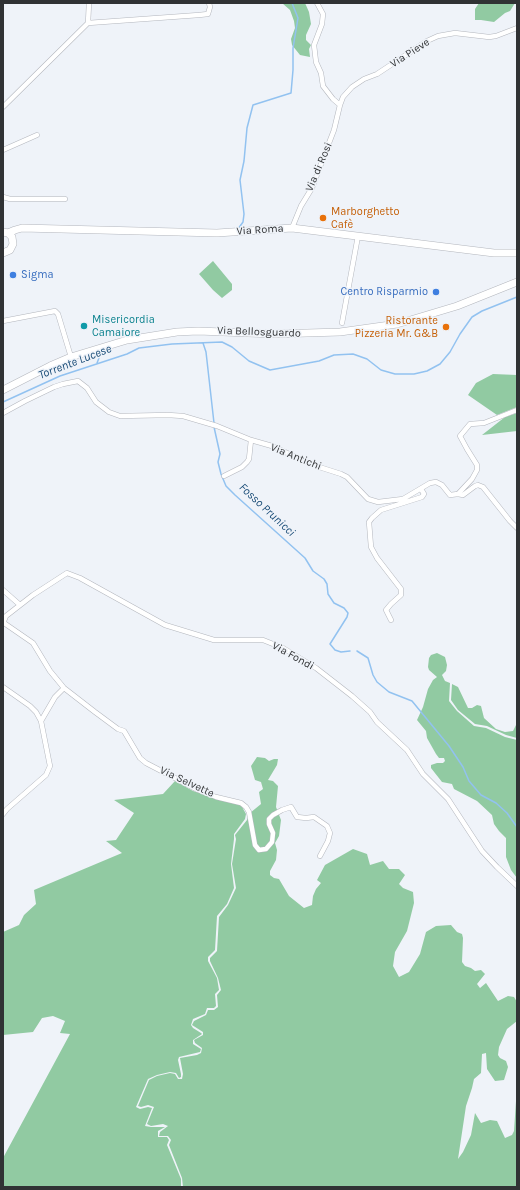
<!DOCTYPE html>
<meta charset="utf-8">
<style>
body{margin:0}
#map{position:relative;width:520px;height:1190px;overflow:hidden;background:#eff3f9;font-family:Karla,sans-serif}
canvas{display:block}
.frame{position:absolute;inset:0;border:4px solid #303234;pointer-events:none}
</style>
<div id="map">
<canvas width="520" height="1190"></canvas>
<div class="frame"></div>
</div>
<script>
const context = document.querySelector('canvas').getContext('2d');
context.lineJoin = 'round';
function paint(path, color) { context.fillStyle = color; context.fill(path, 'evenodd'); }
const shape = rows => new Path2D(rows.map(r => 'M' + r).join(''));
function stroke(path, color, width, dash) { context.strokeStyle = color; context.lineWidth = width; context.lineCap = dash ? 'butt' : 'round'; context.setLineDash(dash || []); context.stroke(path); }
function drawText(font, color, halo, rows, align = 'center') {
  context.font = font + ' Karla,sans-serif'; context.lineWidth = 3; context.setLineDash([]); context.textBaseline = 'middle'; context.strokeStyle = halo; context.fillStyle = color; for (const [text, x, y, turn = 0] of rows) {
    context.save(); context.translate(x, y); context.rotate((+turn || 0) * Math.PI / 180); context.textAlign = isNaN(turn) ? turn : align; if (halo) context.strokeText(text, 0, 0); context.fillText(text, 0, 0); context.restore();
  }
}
const forest = shape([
 [282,3,305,3,309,12,311,24,306,35,306,40,311,45,309,49,310,57,300,55,292,45,291,39,295,28,294,21,290,10],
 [479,3,515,3,510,11,505,13,494,22,481,20,475,20,475,9],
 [213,261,232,284,232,290,222,298,213,290,199,274],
 [493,374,517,375,517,407,497,415,468,395,476,383],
 [517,413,517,431,482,435,505,417],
 [437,653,445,657,447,665,446,671,442,675,445,681,450,683,449,701,457,711,474,726,486,728,505,737,517,740,517,878,511,870,506,857,506,838,499,831,494,824,492,815,477,801,454,789,452,784,442,782,431,768,431,765,437,763,443,763,445,761,444,758,439,758,436,754,427,738,426,731,417,720,423,707,428,689,433,680,437,677,429,670,428,667,429,658,431,655],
 [452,684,458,687,468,708,472,708,477,705,481,706,484,718,496,729,505,732,513,731,517,723,517,738,506,735,487,726,475,724,458,710,451,700],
 [257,757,265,758,269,761,274,759,278,759,277,765,268,780,273,781,278,786,276,807,281,820,279,836,275,843,277,850,276,860,270,871,270,875,274,878,279,879,289,896,304,908,312,905,313,896,316,889,321,883,317,880,325,865,353,849,367,854,370,865,383,861,389,869,399,869,405,875,399,884,403,888,413,892,414,903,407,931,395,952,393,966,399,977,409,972,420,954,426,932,436,926,451,925,457,932,462,934,463,938,462,962,465,966,471,968,475,971,481,970,485,974,477,984,480,988,486,983,498,1001,508,996,514,997,517,1002,517,1021,507,1029,499,1047,498,1055,500,1058,506,1061,508,1067,504,1080,495,1081,487,1069,486,1053,482,1054,481,1073,474,1079,472,1088,466,1106,458,1159,463,1152,471,1135,475,1113,481,1123,490,1120,497,1121,505,1138,512,1135,514,1131,516,1101,517,1101,517,1187,183,1187,182,1178,169,1145,171,1140,168,1136,159,1136,160,1132,168,1126,163,1124,151,1126,147,1124,154,1107,148,1105,141,1107,138,1106,149,1080,157,1076,170,1073,175,1074,178,1079,182,1079,183,1074,180,1058,197,1055,201,1053,202,1048,195,1043,194,1040,203,1035,203,1032,192,1025,194,1021,206,1015,208,1010,214,1010,218,1007,217,995,221,990,218,978,210,961,210,958,217,951,219,917,228,905,236,888,232,864,236,839,235,835,247,820,250,813,261,804,259,792,263,789,261,782,255,780,251,766],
 [175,781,193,791,241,805,246,814,245,819,234,834,234,839,231,864,234,888,227,904,217,916,215,950,208,957,208,961,217,978,219,990,215,994,216,1006,214,1008,207,1008,205,1014,193,1019,191,1025,193,1028,201,1033,202,1034,193,1040,193,1044,201,1049,200,1052,179,1057,178,1060,181,1074,181,1077,179,1078,176,1073,170,1072,157,1075,148,1079,136,1107,140,1109,148,1107,152,1108,145,1126,151,1127,165,1127,158,1131,158,1137,167,1137,169,1140,167,1145,181,1179,181,1187,3,1187,3,1158,70,1034,60,1033,65,1021,53,1016,42,1018,33,1032,3,1035,3,932,19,925,24,915,36,904,34,890,122,853,106,841,116,840,134,813,114,800,163,794]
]);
const stream = shape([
 [238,229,243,222,244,214,240,180,244,161,247,128,253,105,291,93,293,70,293,48,298,18,292,3],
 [203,343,206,352,214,423],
 [97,363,99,358],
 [3,402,60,376,127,354,139,348,172,344,222,342,232,347,249,361,270,370,319,361,334,355,353,354,367,359,381,370,395,374,414,374,427,371,440,364,450,352,460,334,472,317,482,311,517,297],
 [214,427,220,454,218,462,221,474,226,486,235,495,305,558,313,571,324,579,327,584,328,594,334,603,344,608,348,613,347,617,330,644,335,650,341,652,350,651],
 [357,651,368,658,373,675,377,682,389,692,412,701,449,746,463,767,469,781,481,795,496,803,507,813,517,827]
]);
const street = shape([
 [317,3,323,14,322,24,314,45,316,62,321,73,323,86,333,99,340,105],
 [88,23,199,15,208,14,210,7,209,3],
 [88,23,89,3],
 [3,107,88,23],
 [3,150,37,135],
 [3,197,10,199,65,199],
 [292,228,301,206,312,188,324,156,334,130,340,105,343,97,352,87,364,79,377,74,427,41,438,36,455,33,489,37,496,36,517,28],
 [3,321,55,311,58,314,71,357],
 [342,323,358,236],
 [3,413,25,401,54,387,63,384,78,381,87,388,96,402,109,412,120,416,168,415,183,416,217,426,251,440,272,446,313,465,341,474,347,477,368,499,378,502,403,499,430,483,436,482,442,485,450,495,458,494,472,479,477,470,477,465,467,449,460,436,470,424,484,423,517,410],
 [224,476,242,467,247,462,249,459,251,440],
 [458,494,463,495,475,486,478,485,483,487,510,521,517,528],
 [3,590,20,605],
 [391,620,386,610,391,604,401,595,401,589,377,558,371,547,369,522,372,518,381,510,422,497,424,494,421,489],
 [3,687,30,706,36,712,41,721],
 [3,814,7,809,46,775,50,766,41,721,55,697,64,688],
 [320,856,328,841,330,833,327,826,314,817,306,818,297,817,291,807,282,810,273,815,269,819,269,824,273,833,272,842,266,849,259,850,255,845,249,812,246,807,241,803,216,797,198,790,146,763,140,758,124,731,118,729,95,712,64,688,50,671,33,643,4,623,4,621,6,616,33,595,67,573,80,578,165,625,214,640,263,640,283,648,316,668,352,696,370,712,377,722,407,750,423,774,448,799,482,851,497,867,517,886]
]);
const secondary = shape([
 [3,232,8,233,15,230,22,228,217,233,292,228,494,253,517,253],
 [3,253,10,250,13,244,12,237,8,233],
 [3,390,50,366,71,357,127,340,177,332,198,331,274,334,340,332,397,324,457,306,517,282]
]);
const markers = [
 [323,218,4,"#e8710a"],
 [13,275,4,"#3f7fe0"],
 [436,292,4,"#3f7fe0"],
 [84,326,4,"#0f9aa8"],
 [446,327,4,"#e8710a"]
];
const streetNames = [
 ["Via Pieve",410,53,-33],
 ["Via di Rosi",319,167,-67],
 ["Via Roma",260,230,-4],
 ["Via Bellosguardo",259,332,2],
 ["Via Antichi",296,457,22],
 ["Via Fondi",293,656,29],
 ["Via Selvette",187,782,25]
];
const foodNames = [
 ["Marborghetto",331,212],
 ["Cafè",331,225],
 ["Ristorante",438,321,"right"],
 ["Pizzeria Mr. G&B",438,334,"right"]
];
const shopNames = [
 ["Sigma",21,275],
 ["Centro Risparmio",428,292,"right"]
];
const cultureNames = [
 ["Misericordia",92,320],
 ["Camaiore",92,333]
];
const waterNames = [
 ["Torrente Lucese",75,362,-21],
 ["Fosso Prunicci",267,510,43]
];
paint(forest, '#91caa2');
stroke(stream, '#92c2f0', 1.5);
stroke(street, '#b3b6bd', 5.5);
stroke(secondary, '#b3b6bd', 8);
stroke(street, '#fff', 4.5);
stroke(secondary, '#fff', 7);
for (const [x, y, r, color] of markers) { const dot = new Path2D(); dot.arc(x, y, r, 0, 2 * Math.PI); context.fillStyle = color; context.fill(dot); stroke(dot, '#eff3f9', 1.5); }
drawText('11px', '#303234', '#eff3f9', streetNames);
drawText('11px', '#c56008', '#eff3f9', foodNames, 'left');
drawText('11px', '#366cbe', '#eff3f9', shopNames, 'left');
drawText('11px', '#0d838f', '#eff3f9', cultureNames, 'left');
drawText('italic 12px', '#184b76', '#eff3f9', waterNames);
</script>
